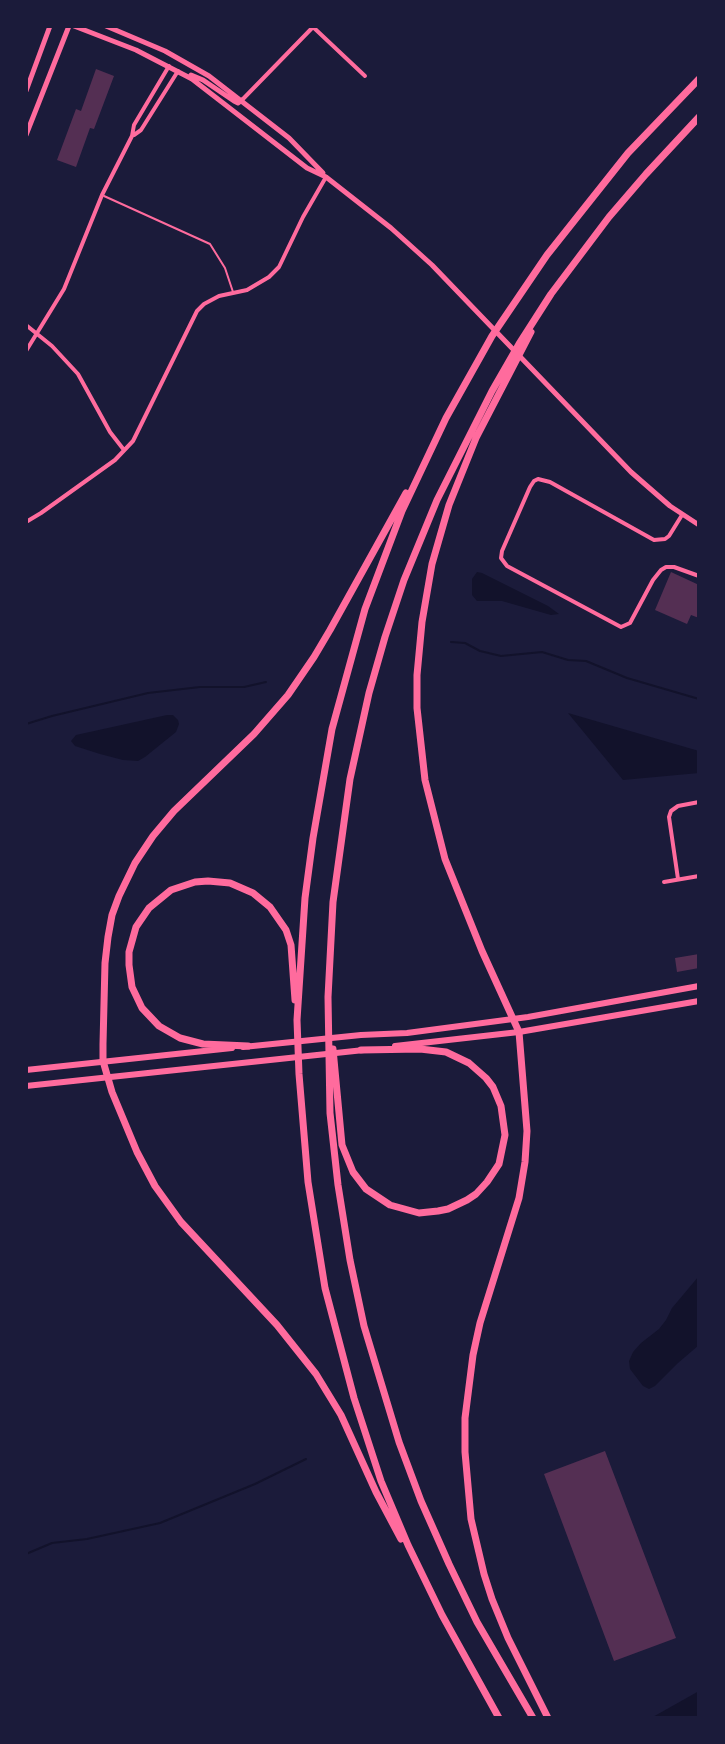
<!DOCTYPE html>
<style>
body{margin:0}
#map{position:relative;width:725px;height:1744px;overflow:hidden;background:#1b1b3a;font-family:"Playfair Display",serif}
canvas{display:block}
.frame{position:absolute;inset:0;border:28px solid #1b1b3a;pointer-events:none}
</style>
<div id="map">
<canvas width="725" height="1744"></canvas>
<div class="frame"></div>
</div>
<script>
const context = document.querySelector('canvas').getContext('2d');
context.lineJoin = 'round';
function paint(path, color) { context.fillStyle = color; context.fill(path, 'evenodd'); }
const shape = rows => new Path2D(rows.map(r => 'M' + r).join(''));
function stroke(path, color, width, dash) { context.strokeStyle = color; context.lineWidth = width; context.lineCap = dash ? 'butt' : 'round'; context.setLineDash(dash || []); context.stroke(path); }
const water = shape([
 [477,572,482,573,548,606,559,614,551,615,502,601,477,601,472,595,472,579],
 [568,713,699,751,699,773,623,780],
 [167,715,173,715,178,720,179,724,176,732,145,757,138,761,123,760,100,754,75,746,71,741,76,735],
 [699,1276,699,1345,678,1363,655,1386,649,1389,643,1386,630,1369,629,1361,633,1352,641,1343,659,1329,666,1320,672,1308],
 [699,1691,699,1718,651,1718]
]);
const stream = shape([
 [451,642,465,643,480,651,501,656,542,652,568,660,586,661,627,678,699,699],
 [26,724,52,716,148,693,200,687,244,687,266,682],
 [26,1554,52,1543,87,1539,160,1523,255,1484,306,1459]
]);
const building = shape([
 [96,69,114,76,94,129,90,128,76,167,57,160,76,109,81,111],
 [671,572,699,585,699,618,691,615,687,624,655,610],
 [699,954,699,968,677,972,675,958],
 [605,1451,676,1638,614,1661,544,1474]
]);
const service = shape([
 [104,196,210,244,225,268,233,292]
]);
const minor = shape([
 [313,27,365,76],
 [242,100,314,26],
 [134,135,141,130,178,71],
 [26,325,52,346,78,374,110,432,124,450],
 [26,351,64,289,102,195,132,136,134,125,169,66],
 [682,515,669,536,665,539,654,540,550,482,538,479,534,481,530,487,502,551,501,558,507,566,621,627,630,623,653,580,661,570,666,567,674,567,699,576],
 [26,522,41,513,115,460,133,441,197,311,204,304,219,296,247,290,269,277,279,267,303,217,326,177],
 [678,879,669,817,671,811,678,806,699,802],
 [664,882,699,876]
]);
const tertiary = shape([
 [74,26,136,50,192,79,307,168,326,177,391,228,432,265,631,472,670,506,699,525],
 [106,26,165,51,209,76,289,138,323,173],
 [191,75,203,80,234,101,238,103,242,100],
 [26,91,50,26],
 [26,135,69,26]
]);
const primary = shape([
 [395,1046,519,1032,699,1001],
 [243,1047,361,1035,407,1033,528,1017,699,986],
 [26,1070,232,1048],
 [26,1086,364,1050]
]);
const motorway = shape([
 [531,332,476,438,449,505,432,564,422,622,417,675,417,708,425,780,445,859,482,951,519,1032,527,1131,525,1162,519,1198,480,1323,473,1355,465,1418,465,1452,471,1519,484,1574,492,1599,508,1638,548,1718],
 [248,1046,203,1044,180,1038,159,1026,142,1008,132,987,129,965,129,952,136,927,149,908,171,890,195,882,208,881,230,883,253,893,270,907,286,930,291,945,295,1000],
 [333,1049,342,1145,353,1172,366,1189,390,1205,419,1213,438,1211,448,1209,467,1200,476,1194,487,1182,499,1164,505,1135,501,1106,493,1087,486,1078,469,1063,446,1052,420,1049,361,1050],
 [401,1539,376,1492,341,1415,316,1374,277,1325,181,1222,155,1186,137,1152,112,1092,103,1061,103,1044,105,963,108,937,112,915,119,896,135,863,153,836,174,811,254,734,288,695,314,657,330,630,406,493],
 [499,1718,442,1615,408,1545,381,1481,354,1398,325,1288,308,1182,299,1074,297,1020,305,898,313,838,332,729,365,609,402,511,446,418,492,336,547,255,628,153,699,79],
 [533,1718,477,1622,449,1564,421,1501,399,1442,364,1326,350,1260,338,1185,330,1113,328,997,333,902,350,779,369,693,385,637,404,580,437,500,492,391,519,344,551,294,609,217,646,174,699,117]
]);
paint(water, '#12122b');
stroke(stream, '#12122b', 2);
paint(building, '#542f53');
stroke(service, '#ff6b9d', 2);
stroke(minor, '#ff6b9d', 4);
stroke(tertiary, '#ff6b9d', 5);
stroke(primary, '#ff6b9d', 6);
stroke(motorway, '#ff6b9d', 7);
</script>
